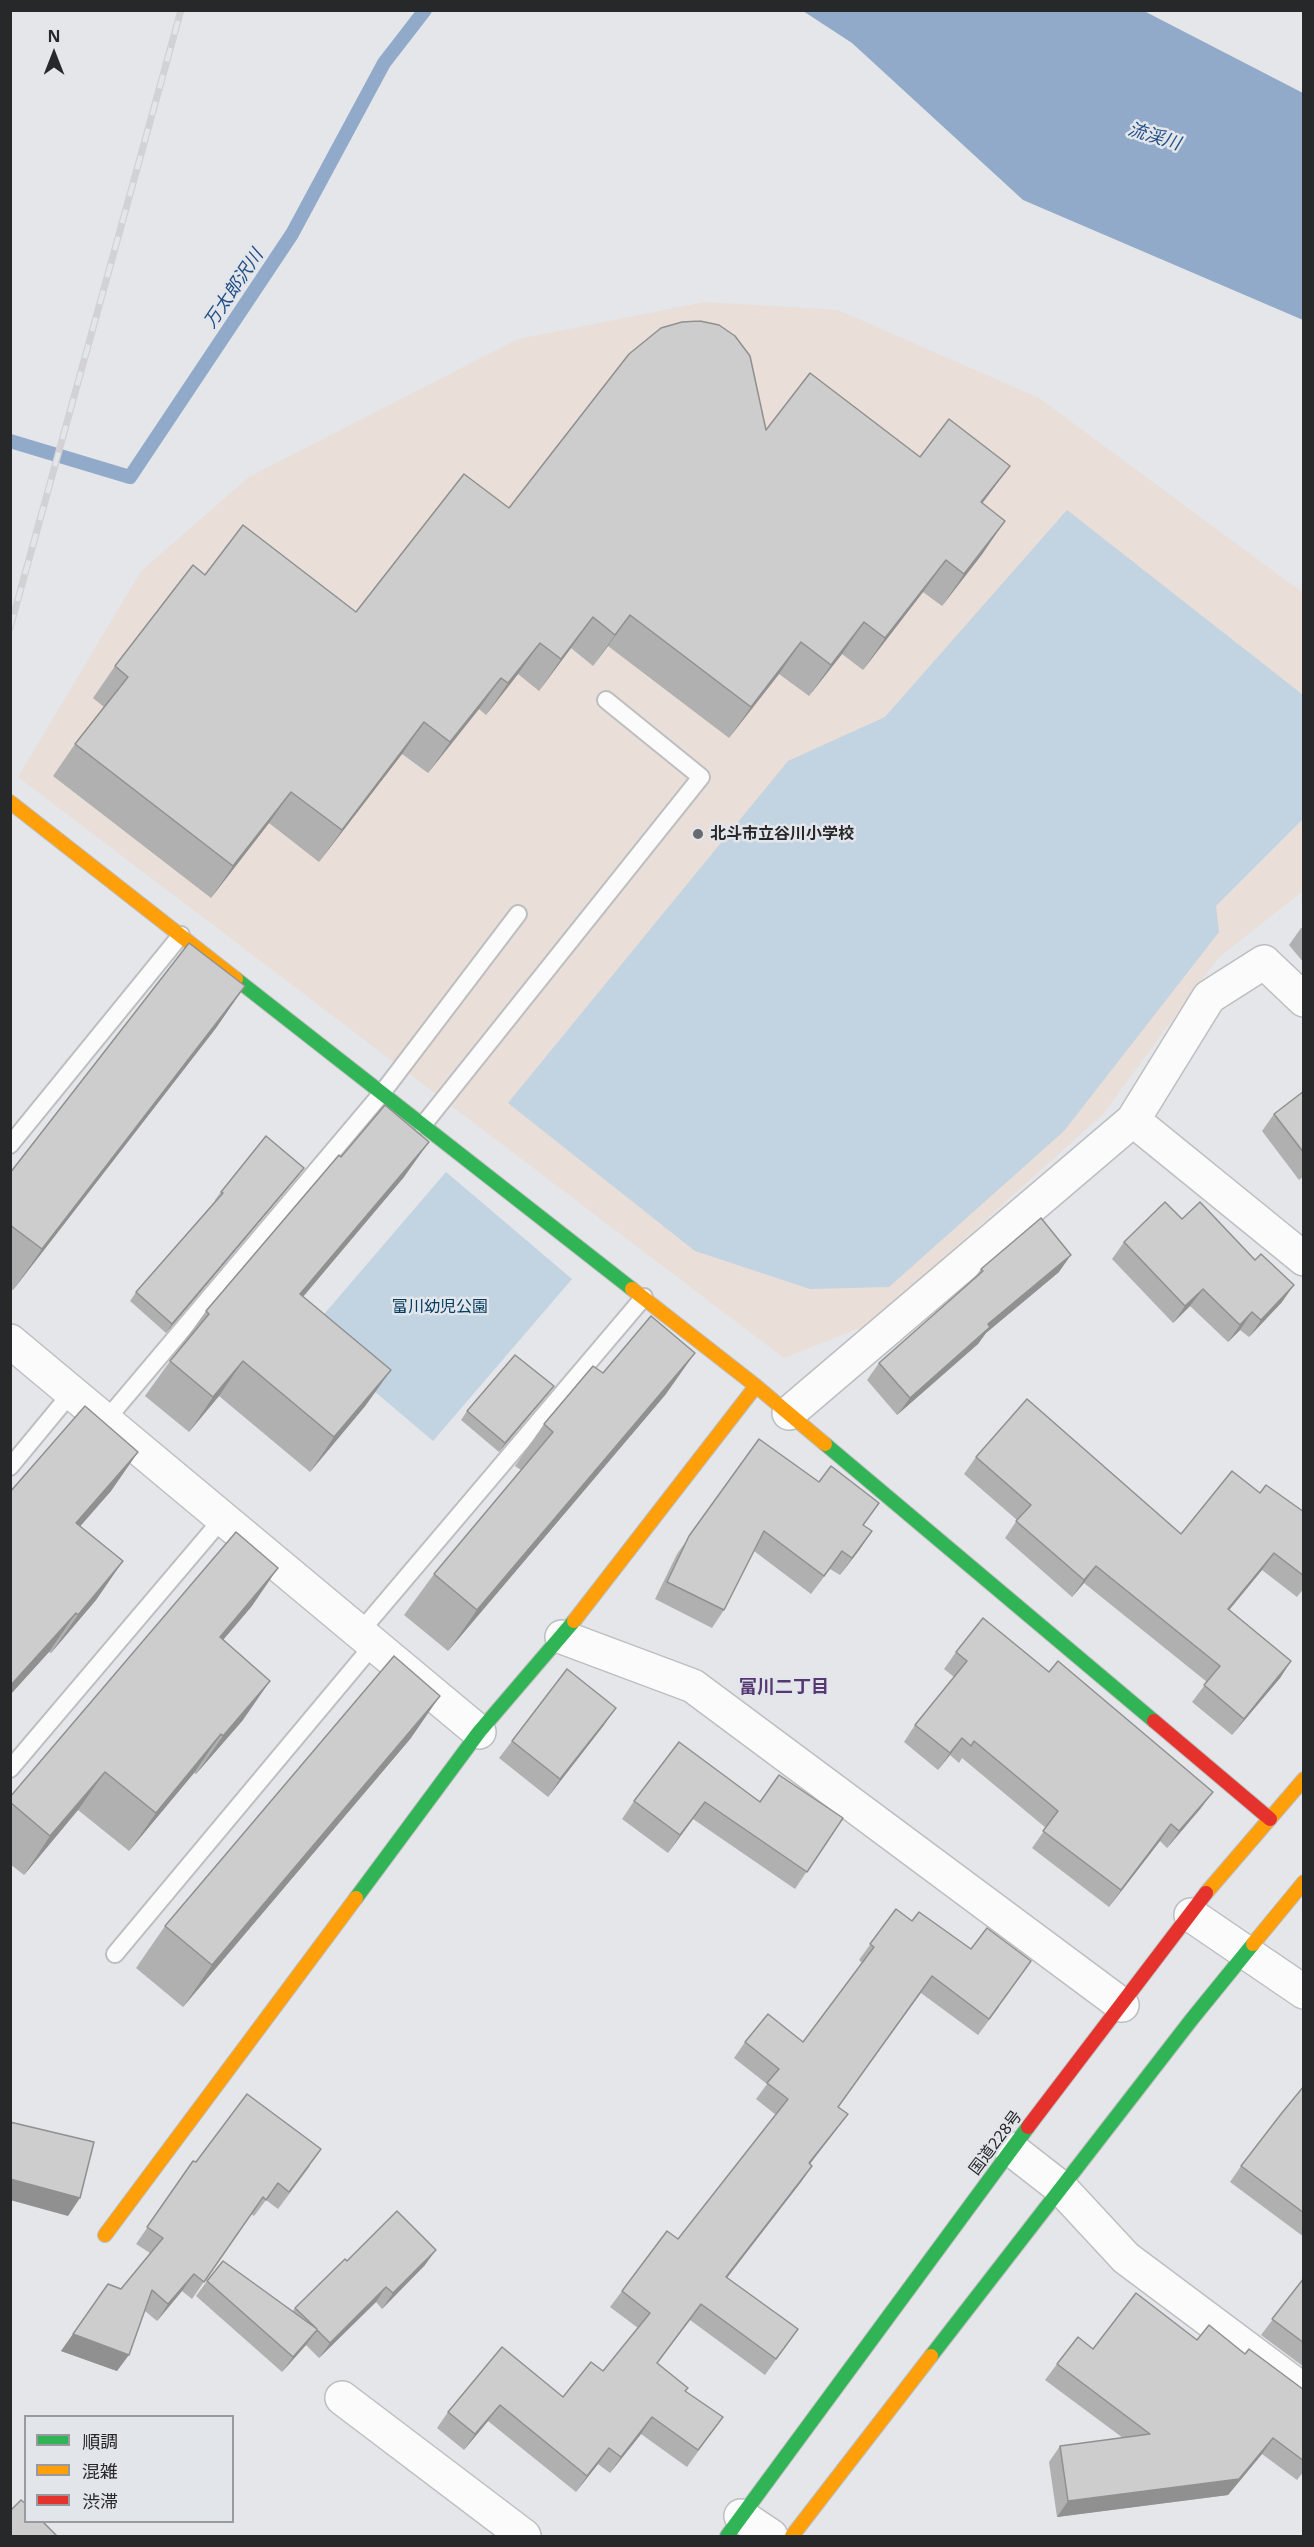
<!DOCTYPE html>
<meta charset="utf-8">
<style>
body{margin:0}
#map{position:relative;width:1314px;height:2547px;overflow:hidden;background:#e4e6e9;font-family:"Noto Sans","Noto Sans JP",sans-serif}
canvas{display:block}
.frame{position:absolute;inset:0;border:12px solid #27282a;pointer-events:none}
.legend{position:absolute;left:24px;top:2415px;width:210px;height:108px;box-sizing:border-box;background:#e2e6eb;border:2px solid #979a9e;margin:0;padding:8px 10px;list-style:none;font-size:18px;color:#27282a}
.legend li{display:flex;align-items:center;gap:12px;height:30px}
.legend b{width:30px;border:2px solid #979a9e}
.north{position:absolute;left:24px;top:24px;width:60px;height:60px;-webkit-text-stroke:4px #e2e6eb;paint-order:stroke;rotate:0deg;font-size:16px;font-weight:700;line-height:24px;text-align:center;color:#27282a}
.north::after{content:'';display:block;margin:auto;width:21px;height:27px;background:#27282a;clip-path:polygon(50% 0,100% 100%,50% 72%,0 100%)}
</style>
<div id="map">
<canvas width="1314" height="2547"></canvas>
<div class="frame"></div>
<ul class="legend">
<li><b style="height:8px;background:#30b455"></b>順調</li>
<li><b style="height:8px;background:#ff9f0a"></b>混雑</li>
<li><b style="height:8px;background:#e5322d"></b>渋滞</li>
</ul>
<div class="north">N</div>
</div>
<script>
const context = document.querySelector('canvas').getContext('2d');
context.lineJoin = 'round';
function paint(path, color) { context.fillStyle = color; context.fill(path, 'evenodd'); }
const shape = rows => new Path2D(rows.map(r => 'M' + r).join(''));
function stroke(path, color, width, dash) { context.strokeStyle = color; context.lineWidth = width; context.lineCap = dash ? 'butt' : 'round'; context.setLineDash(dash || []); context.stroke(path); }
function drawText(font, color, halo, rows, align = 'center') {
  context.font = font + ' "Noto Sans","Noto Sans JP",sans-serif'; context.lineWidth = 5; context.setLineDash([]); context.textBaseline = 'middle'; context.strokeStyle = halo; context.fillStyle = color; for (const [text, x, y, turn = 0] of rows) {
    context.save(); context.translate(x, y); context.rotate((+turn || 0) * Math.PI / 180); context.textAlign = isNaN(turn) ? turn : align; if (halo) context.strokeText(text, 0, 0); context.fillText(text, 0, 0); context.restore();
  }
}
const commercial = shape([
 [705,302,838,310,1039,398,1303,593,1303,891,1218,958,1103,1114,870,1324,784,1358,18,777,141,571,249,477,518,339]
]);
const green = shape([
 [1067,510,1303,695,1303,819,1216,906,1219,932,1064,1131,889,1287,810,1289,695,1251,508,1103,788,761,885,717],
 [446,1172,572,1279,433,1441,307,1334]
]);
const water = shape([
 [803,11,1144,11,1303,93,1303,320,1023,200,852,43]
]);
const stream = shape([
 [10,441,130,477,292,234,384,63,425,10]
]);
const lane = shape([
 [423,1125,701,777,606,700],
 [10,1145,181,935],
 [106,1420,382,1093,518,914],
 [10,1467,72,1392],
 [360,1632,644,1297],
 [10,1769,223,1518],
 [115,1954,374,1644]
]);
const street = shape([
 [1133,1120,1209,997,1264,962,1304,1000],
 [10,1341,479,1732],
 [789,1413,1133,1120,1304,1259],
 [562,1637,693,1686,1122,2005],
 [1191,1915,1304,1992],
 [1011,2149,1061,2188,1126,2258,1304,2391],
 [342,2398,524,2536],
 [741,2516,771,2536]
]);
const fast = shape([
 [236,979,632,1289],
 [825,1444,1154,1721],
 [356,1898,479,1732,574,1621],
 [931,2356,1192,2019,1253,1944],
 [727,2536,1028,2127]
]);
const slow = shape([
 [10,802,236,979],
 [632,1289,756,1386,825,1444],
 [574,1621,756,1386],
 [1206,1893,1304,1779],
 [1253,1944,1304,1882],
 [105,2235,356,1898],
 [792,2536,931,2356]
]);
const jam = shape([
 [1154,1721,1270,1819],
 [1028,2127,1206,1893]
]);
const rail = shape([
 [10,628,181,10]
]);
const wall = shape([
 [766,430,920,457,983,503,983,553,942,606,923,592,863,670,842,654,809,696,779,674,729,738,608,646,593,666,571,648,539,691,518,674,486,715,479,709,428,773,402,754,319,862,269,823,211,898,53,776,75,744,104,707,93,698,115,666,205,575,356,612,509,508],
 [1304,927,1304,963,1289,945,1301,928],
 [245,986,216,1028,13,1290,10,1288,10,1173],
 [1304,1091,1304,1176,1299,1180,1262,1131,1274,1114],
 [341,1157,404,1177,303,1296,366,1405,310,1472,219,1396,189,1432,145,1396,206,1311],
 [298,1176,166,1333,130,1301,136,1292,215,1201,215,1200,221,1192],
 [1182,1219,1282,1302,1249,1337,1240,1330,1228,1342,1190,1306,1173,1323,1112,1259,1124,1242],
 [981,1269,1059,1272,986,1333,978,1344,897,1415,867,1380,879,1363,972,1281],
 [603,1373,666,1394,448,1651,404,1615,434,1574,521,1470,515,1466,544,1424],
 [554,1386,547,1395,499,1452,461,1420,467,1411],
 [759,1439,863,1525,860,1549,840,1575,830,1569,811,1594,754,1551,724,1610,712,1628,655,1599,677,1554],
 [138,1452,111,1491,80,1526,123,1561,96,1600,51,1653,49,1652,10,1695,10,1492],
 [976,1457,1181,1534,1260,1493,1304,1512,1304,1588,1297,1597,1262,1570,1229,1610,1291,1661,1280,1678,1232,1735,1192,1702,1207,1682,1084,1583,1072,1597,1005,1538,1017,1520,964,1474],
 [252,1606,223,1640,243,1720,196,1774,194,1773,129,1851,78,1810,24,1875,10,1864,10,1797],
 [956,1652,1201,1808,1167,1848,1160,1841,1109,1907,1032,1848,1046,1828,962,1758,959,1763,950,1755,938,1770,904,1742,915,1725,954,1677,944,1669],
 [604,1725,548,1797,499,1758,512,1741],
 [411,1738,183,2007,136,1968,165,1926],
 [634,1801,760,1802,843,1818,795,1889,693,1819,668,1853,622,1819],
 [896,1909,999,2007,978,2035,921,1993,838,2107,836,2130,810,2164,812,2166,801,2182,727,2278,798,2329,765,2375,690,2320,657,2363,685,2391,723,2417,687,2467,641,2434,610,2473,598,2464,576,2492,488,2421,464,2450,437,2428,448,2412,563,2397,603,2371,638,2328,610,2307,622,2291,678,2239,776,2115,756,2099,767,2084,734,2058,745,2042,803,2042,862,1963,859,1960],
 [1304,2086,1304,2237,1230,2182,1241,2166],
 [193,2161,196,2162,310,2166,278,2209,266,2200,254,2216,251,2214,192,2299,182,2291,157,2321,145,2311,117,2371,61,2351,108,2284,121,2289,150,2253,136,2244],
 [347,2261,425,2265,382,2309,376,2302,319,2358,306,2345,282,2372,196,2296,207,2281,292,2312,295,2308],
 [1304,2278,1304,2367,1261,2335],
 [1197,2340,1245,2354,1304,2390,1304,2471,1297,2480,1262,2454,1228,2495,1057,2517,1049,2462,1060,2446,1123,2438,1045,2380,1057,2364,1093,2349]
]);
const shadedWall = shape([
 [1010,466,987,497,959,534,981,502],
 [1005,521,983,553,942,606,964,574],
 [946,560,923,592,863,670,885,638],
 [630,615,608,646,593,666,615,635],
 [593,617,571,648,539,691,561,659],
 [864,622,842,654,809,696,831,665],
 [801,642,779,674,729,738,751,707],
 [540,643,518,674,486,715,508,683],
 [501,678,479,709,428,773,450,742],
 [424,722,402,754,319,862,342,830],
 [291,792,269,823,211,898,233,866],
 [245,986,216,1028,13,1290,42,1249],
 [429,1142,404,1177,276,1329,300,1294],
 [304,1168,298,1176,166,1333,172,1324],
 [1071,1255,1059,1272,986,1333,978,1344,897,1415,910,1398,988,1324],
 [1294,1285,1282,1302,1249,1337,1261,1320],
 [1203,1289,1190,1306,1173,1323,1185,1306],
 [1252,1312,1240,1330,1228,1342,1240,1325],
 [695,1353,666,1394,448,1651,477,1610],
 [243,1361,219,1396,189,1432,213,1397],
 [391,1370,366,1405,310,1472,334,1437],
 [554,1386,547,1395,499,1452,505,1443],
 [138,1452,111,1491,49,1562,76,1523],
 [872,1531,860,1549,840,1575,852,1558],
 [1274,1553,1262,1570,1216,1626,1228,1609],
 [123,1561,96,1600,51,1653,78,1615],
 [1096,1566,1084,1583,1072,1597,1084,1580],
 [278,1568,252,1606,193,1675,220,1637],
 [76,1613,49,1652,10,1695,10,1686],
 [1291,1661,1280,1678,1232,1735,1244,1719],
 [270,1681,243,1720,196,1774,223,1736],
 [440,1696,411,1738,183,2007,212,1965],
 [616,1708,604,1725,548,1797,560,1779],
 [221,1734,194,1773,129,1851,156,1813],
 [962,1738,950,1755,938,1770,950,1753],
 [105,1772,78,1810,24,1875,50,1836],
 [1213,1792,1201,1808,1167,1848,1179,1831],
 [705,1802,693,1819,668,1853,680,1835],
 [1171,1824,1160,1841,1109,1907,1121,1890],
 [848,2114,836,2130,798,2179,809,2163],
 [812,2166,801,2182,715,2293,726,2277],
 [10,2179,80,2198,68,2216,10,2200],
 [436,2250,425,2265,382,2309,393,2293],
 [194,2274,182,2291,157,2321,168,2304],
 [386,2287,376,2302,319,2358,330,2343],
 [701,2304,690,2320,645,2379,657,2363],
 [317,2330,306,2345,282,2372,293,2357],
 [73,2334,129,2355,117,2371,61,2351],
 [500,2405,488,2421,464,2450,475,2434],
 [652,2417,641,2434,610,2473,621,2457],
 [1273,2438,1262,2454,1228,2495,1057,2517,1068,2501],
 [609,2448,598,2464,576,2492,587,2476]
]);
const building = shape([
 [700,321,719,325,735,336,750,356,766,430,810,373,920,457,949,419,1010,466,981,502,1005,521,964,574,946,560,885,638,864,622,831,665,801,642,751,707,630,615,615,635,593,617,561,659,540,643,508,683,501,678,450,742,424,722,342,830,291,792,233,866,75,744,128,677,115,666,193,565,205,575,243,525,356,612,464,474,509,508,629,354,661,328,682,322,700,321],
 [189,943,245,986,42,1249,10,1225,10,1173,189,943],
 [1304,1091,1304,1153,1274,1114,1304,1091],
 [385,1105,429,1142,300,1294,391,1370,334,1437,243,1361,213,1397,170,1361,209,1314,206,1311,339,1155,341,1157,385,1105],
 [266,1136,304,1168,172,1324,136,1292,223,1193,221,1192,266,1136],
 [1165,1202,1182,1219,1200,1202,1255,1260,1261,1254,1294,1285,1261,1320,1252,1312,1240,1325,1203,1289,1185,1306,1124,1242,1165,1202],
 [1041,1218,1071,1255,988,1324,990,1327,910,1398,879,1363,983,1271,981,1269,1041,1218],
 [651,1316,695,1353,477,1610,434,1574,553,1432,544,1424,593,1366,603,1373,651,1316],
 [515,1355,554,1386,505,1443,467,1411,515,1355],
 [1027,1399,1181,1534,1232,1471,1260,1493,1266,1485,1304,1512,1304,1576,1274,1553,1228,1609,1291,1661,1244,1719,1204,1685,1220,1666,1096,1566,1084,1580,1016,1521,1031,1505,976,1457,1027,1399],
 [85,1406,138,1452,76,1523,123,1561,78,1615,76,1613,10,1686,10,1492,85,1406],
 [759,1439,819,1482,831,1466,879,1503,863,1525,872,1531,852,1558,842,1551,824,1576,764,1531,724,1610,667,1582,689,1536,759,1439],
 [236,1532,278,1568,220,1637,270,1681,223,1736,221,1734,156,1813,105,1772,50,1836,10,1802,10,1797,236,1532],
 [983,1618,1049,1672,1058,1661,1213,1792,1179,1831,1171,1824,1121,1890,1043,1831,1058,1811,974,1741,971,1746,962,1738,950,1753,915,1725,967,1661,956,1652,983,1618],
 [394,1656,440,1696,212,1965,165,1926,394,1656],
 [567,1669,616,1708,560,1779,512,1741,567,1669],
 [679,1742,760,1802,779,1775,843,1818,807,1872,705,1802,680,1835,634,1801,679,1742],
 [896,1909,912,1921,919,1912,971,1949,987,1928,1031,1961,989,2019,932,1976,838,2107,848,2114,809,2163,812,2166,726,2277,798,2329,776,2359,701,2304,657,2363,688,2388,685,2391,723,2417,698,2450,652,2417,621,2457,609,2448,587,2476,500,2405,475,2434,448,2412,502,2347,563,2397,591,2362,603,2371,650,2313,622,2291,667,2231,678,2239,788,2099,767,2083,779,2069,745,2042,768,2014,803,2042,874,1947,870,1944,896,1909],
 [1304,2086,1304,2213,1241,2166,1281,2114,1304,2086],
 [247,2094,321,2149,289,2192,278,2183,266,2200,263,2197,204,2282,194,2274,168,2304,152,2290,129,2355,73,2334,108,2284,121,2289,163,2238,147,2227,193,2161,196,2162,247,2094],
 [10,2122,94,2142,80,2198,10,2179,10,2122],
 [397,2211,436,2250,393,2293,386,2287,330,2343,317,2330,293,2357,207,2281,223,2261,317,2329,295,2308,345,2259,347,2261,397,2211],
 [1304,2278,1304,2343,1272,2319,1304,2278],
 [1136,2293,1197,2340,1209,2325,1245,2354,1249,2349,1304,2390,1304,2461,1273,2438,1239,2479,1068,2501,1060,2446,1150,2434,1057,2364,1078,2337,1093,2349,1136,2293],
 [21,2500,26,2504,26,2522,43,2522,57,2536,10,2536,10,2511,21,2500]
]);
const markers = [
 [698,834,6,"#696a6d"]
];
const poiNames = [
 ["北斗市立谷川小学校",710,834]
];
const parkNames = [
 ["富川幼児公園",440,1307]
];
const streetNames = [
 ["国道228号",996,2143,-53]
];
const waterNames = [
 ["流渓川",1154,137,17],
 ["万太郎沢川",234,289,-56]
];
const neighbourhoodNames = [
 ["富川二丁目",784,1688]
];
paint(commercial, '#e9ded8');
paint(green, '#c2d3e1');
paint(water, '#92aaca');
stroke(stream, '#92aaca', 14);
stroke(lane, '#bdbec0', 20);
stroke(street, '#bdbec0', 36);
stroke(fast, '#bdbec0', 16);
stroke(slow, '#bdbec0', 16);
stroke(jam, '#bdbec0', 16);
stroke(lane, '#fbfbfc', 16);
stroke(street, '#fbfbfc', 33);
stroke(fast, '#30b455', 14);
stroke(slow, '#ff9f0a', 14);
stroke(jam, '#e5322d', 14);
stroke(rail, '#d2d2d4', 7);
stroke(rail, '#e2e6eb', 4.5, [14]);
paint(wall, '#b1b0b1');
paint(shadedWall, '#909090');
paint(building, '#cecdce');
stroke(building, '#909090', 1.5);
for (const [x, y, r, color] of markers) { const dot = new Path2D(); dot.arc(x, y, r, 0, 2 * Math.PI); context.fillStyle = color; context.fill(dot); stroke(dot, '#e2e6eb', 2); }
drawText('bold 16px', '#27282a', '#e2e6eb', poiNames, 'left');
drawText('16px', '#003c61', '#e2e6eb', parkNames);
drawText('16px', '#27282a', '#e2e6eb', streetNames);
drawText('italic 18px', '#214d86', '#e2e6eb', waterNames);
drawText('bold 18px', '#563771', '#e2e6eb', neighbourhoodNames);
</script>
